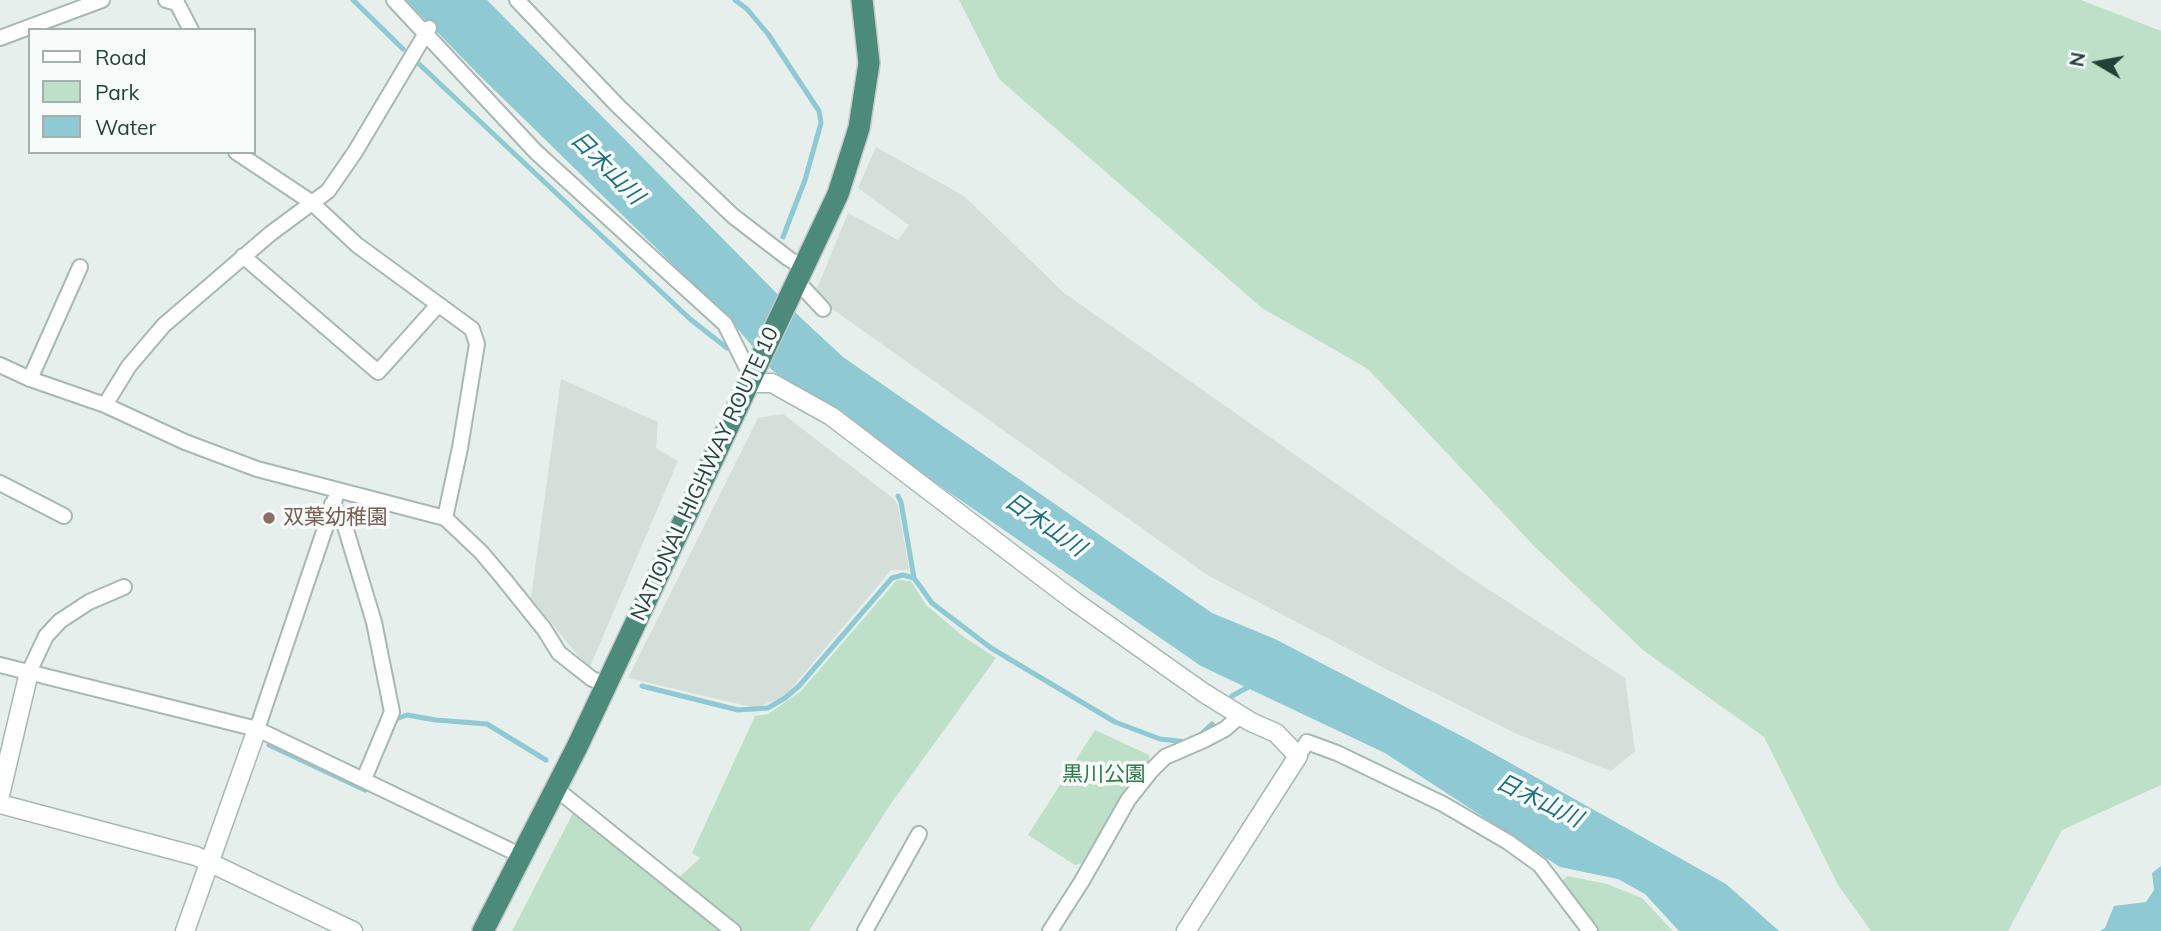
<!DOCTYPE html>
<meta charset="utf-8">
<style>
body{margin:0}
#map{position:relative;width:2161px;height:931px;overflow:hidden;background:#e6efeb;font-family:Mulish,sans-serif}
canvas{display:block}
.legend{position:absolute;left:28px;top:28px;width:228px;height:126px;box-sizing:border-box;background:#f7fbf9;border:2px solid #a3b1ad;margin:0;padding:9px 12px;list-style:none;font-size:21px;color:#24423a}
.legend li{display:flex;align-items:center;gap:14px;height:35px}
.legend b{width:35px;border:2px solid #a3b1ad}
.north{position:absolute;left:2063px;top:28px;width:70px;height:70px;-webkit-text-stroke:5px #f7fbf9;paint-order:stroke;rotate:280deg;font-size:19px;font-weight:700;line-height:28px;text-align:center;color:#24423a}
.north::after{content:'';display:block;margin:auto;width:24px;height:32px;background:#24423a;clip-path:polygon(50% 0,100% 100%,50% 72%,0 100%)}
</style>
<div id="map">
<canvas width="2161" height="931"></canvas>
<ul class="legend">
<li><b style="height:9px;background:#fff"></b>Road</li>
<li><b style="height:19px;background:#bfe0c8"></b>Park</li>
<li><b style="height:19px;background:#8ec9d4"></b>Water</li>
</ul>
<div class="north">N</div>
</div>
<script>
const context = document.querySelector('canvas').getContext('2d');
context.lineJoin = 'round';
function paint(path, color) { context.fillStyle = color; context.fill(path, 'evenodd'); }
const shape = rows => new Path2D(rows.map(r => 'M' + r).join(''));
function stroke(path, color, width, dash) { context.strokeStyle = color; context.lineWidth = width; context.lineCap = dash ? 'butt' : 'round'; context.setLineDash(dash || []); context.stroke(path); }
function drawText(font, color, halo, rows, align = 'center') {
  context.font = font + ' Mulish,"Noto Sans JP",sans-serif'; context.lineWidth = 7; context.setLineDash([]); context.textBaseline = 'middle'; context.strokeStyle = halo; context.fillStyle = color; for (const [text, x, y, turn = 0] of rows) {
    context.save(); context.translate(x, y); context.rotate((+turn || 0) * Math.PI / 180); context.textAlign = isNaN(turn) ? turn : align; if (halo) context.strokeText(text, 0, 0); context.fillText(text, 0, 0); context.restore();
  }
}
const built = shape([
 [876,147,964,196,1064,293,1471,578,1625,678,1635,751,1611,771,1519,735,1386,669,1209,576,814,296,848,213,898,240,909,225,858,188],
 [561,379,658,422,656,448,678,461,589,669,531,598],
 [783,414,894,499,898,506,909,570,891,570,785,696,756,708,628,678,758,418]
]);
const green = shape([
 [959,0,2081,0,2161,31,2161,785,2062,830,2008,931,1871,931,1838,885,1764,737,1643,650,1534,546,1368,369,1262,308,999,79],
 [897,580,911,581,926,605,964,637,996,658,892,802,809,931,739,931,677,879,700,858,692,853,755,716,768,714,801,691],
 [1095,730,1149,755,1150,765,1142,772,1083,863,1075,865,1028,835],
 [573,813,725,931,512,931],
 [1567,876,1607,884,1642,898,1673,931,1598,931,1560,883]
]);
const water = shape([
 [406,0,487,0,801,318,843,357,1212,613,1275,639,1471,741,1726,884,1779,931,1679,931,1645,894,1618,879,1560,867,1385,753,1201,666,772,370,733,323,479,75],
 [2161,866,2161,931,2100,931,2105,928,2114,906,2146,902,2154,890,2152,873]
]);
const stream = shape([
 [353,0,403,49],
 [735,0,747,9,768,34,819,111,821,123,805,180,783,237],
 [419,64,690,319,727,348],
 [898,496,901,502,914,578,932,603,991,648,1115,722,1160,739,1187,742],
 [642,686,738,710,768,708,785,698,799,686,892,578,903,575,914,578],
 [1232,696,1250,686],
 [1199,736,1212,724],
 [269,745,365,790],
 [384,748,396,719,407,715,436,720,487,724,546,760]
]);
const minor = shape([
 [166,0,177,3,191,30],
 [394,0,536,152,725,324,748,370,750,381],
 [517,0,617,105,733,216,789,259,803,267],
 [0,38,102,0],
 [236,152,311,202,357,245,472,329,477,344,460,448,445,518],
 [243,256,378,372,438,305],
 [796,280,823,309],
 [0,365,30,379,105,405,185,442,257,469,445,518,481,552,503,578,544,629,559,653,592,679,606,684],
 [30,379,80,267],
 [105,405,129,366,164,325,270,234,328,191,355,152,429,28],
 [0,483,64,516],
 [332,504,344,523,374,622,392,712,364,779],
 [0,665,257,729,522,856],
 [29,672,46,636,60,621,89,602,124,587],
 [257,729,335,499],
 [1298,756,1307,742,1337,753,1443,804,1508,842,1540,865,1590,931],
 [555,788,733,931],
 [865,931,919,834],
 [1050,931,1082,881,1128,800,1151,771,1165,757,1204,740,1225,729,1240,716]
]);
const tertiary = shape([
 [750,383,772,383,831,416,1074,601,1204,693,1251,722,1276,733,1298,756,1186,931],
 [0,795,29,672],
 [0,804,196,856,353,931],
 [185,931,257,729]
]);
const trunk = shape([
 [483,931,577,747,838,194,859,128,869,63,862,0]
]);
const markers = [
 [269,518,7,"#8d6e63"]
];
const streetNames = [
 ["NATIONAL HIGHWAY ROUTE 10",705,474,-65]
];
const educationNames = [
 ["双葉幼稚園",283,518]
];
const parkNames = [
 ["黒川公園",1104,775]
];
const waterNames = [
 ["日木山川",607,168,45],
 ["日木山川",1045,525,35],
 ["日木山川",1539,801,26]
];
paint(built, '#d4dfda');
paint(green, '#bfe0c8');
paint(water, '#8ec9d4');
stroke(stream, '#8ec9d4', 5);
stroke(minor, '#a8b8b2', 18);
stroke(tertiary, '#a8b8b2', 21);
stroke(trunk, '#c2cac8', 24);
stroke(minor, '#fff', 14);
stroke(tertiary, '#fff', 18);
stroke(trunk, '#4c8a7c', 21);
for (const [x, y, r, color] of markers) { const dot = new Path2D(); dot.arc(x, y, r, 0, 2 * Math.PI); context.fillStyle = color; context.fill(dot); stroke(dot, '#f7fbf9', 2.5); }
drawText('21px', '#24423a', '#f7fbf9', streetNames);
drawText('21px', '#785e54', '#f7fbf9', educationNames, 'left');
drawText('21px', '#2d7a4b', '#f7fbf9', parkNames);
drawText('italic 23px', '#1c6f80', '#f7fbf9', waterNames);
</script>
